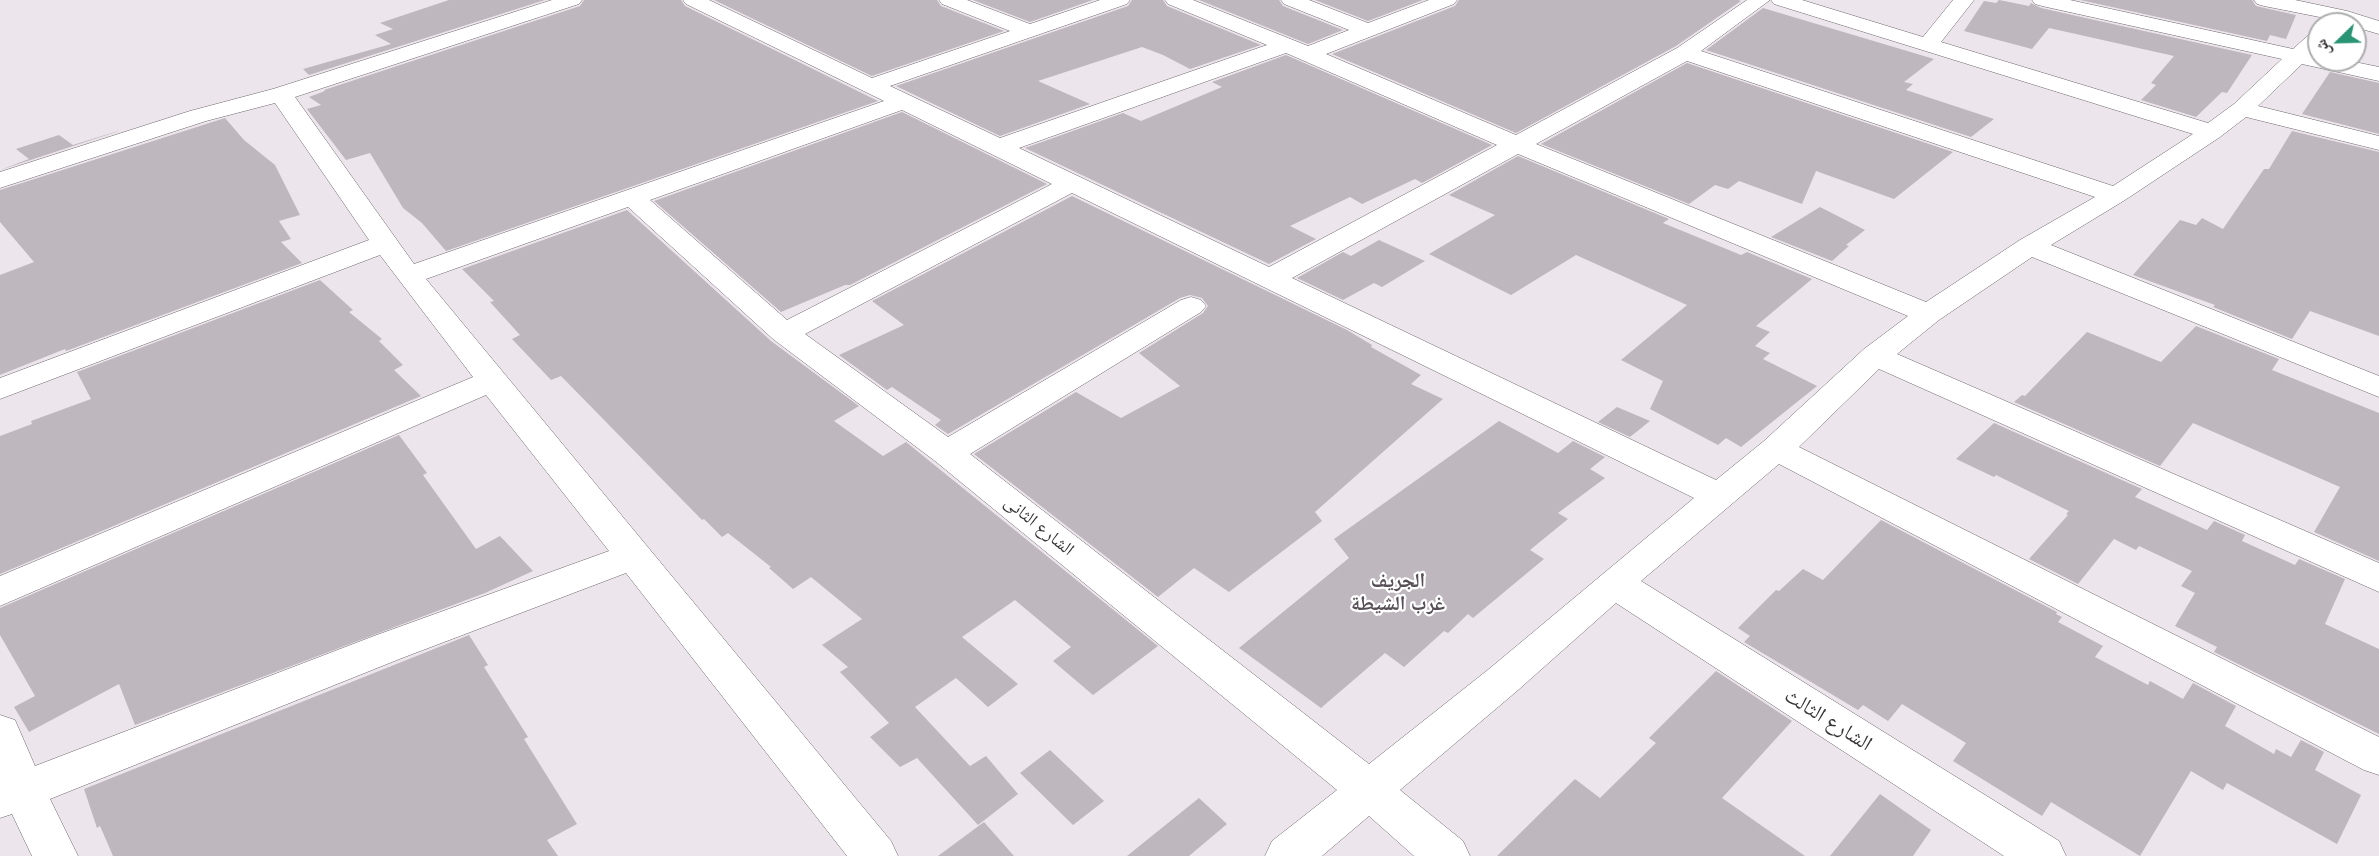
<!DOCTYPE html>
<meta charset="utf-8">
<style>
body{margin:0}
#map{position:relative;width:2379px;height:856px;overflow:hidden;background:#ede5ec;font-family:"Noto Sans","Noto Naskh Arabic",sans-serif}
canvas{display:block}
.north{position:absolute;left:2307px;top:12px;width:60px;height:60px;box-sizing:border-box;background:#fff;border:2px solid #afaeaf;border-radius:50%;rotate:247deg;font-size:16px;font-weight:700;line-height:24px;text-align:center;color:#383537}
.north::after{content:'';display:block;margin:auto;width:21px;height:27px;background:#299473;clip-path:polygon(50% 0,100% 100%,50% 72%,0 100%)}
</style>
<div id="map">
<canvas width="2379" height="856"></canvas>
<div class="north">ش</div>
</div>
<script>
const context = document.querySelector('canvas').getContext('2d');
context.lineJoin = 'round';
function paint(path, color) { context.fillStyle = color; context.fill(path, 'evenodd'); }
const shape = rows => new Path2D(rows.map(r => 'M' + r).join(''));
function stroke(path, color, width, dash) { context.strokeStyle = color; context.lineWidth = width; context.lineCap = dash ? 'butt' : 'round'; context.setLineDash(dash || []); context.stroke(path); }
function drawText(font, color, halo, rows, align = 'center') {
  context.font = font + ' "Noto Sans","Noto Naskh Arabic",sans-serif'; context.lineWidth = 4.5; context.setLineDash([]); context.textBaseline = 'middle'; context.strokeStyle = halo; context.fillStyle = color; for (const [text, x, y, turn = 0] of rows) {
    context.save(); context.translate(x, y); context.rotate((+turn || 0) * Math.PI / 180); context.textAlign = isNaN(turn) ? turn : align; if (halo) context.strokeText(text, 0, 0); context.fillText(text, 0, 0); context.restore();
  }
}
const building = shape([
 [449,0,545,0,309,75,303,69,391,44,375,35,393,29,380,23],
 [584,0,681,0,685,6,878,101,446,251,422,223,403,208,370,153,346,160,307,109,321,105,309,97,325,91,324,90,580,6],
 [714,0,937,0,941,6,1004,31,872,76],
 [973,0,1093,0,1030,22],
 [1132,0,1163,0,1167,6,1261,45,1190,69,1163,55,1142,47,1038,81,1090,104,1000,136,896,86,1128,6],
 [1199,0,1279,0,1283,6,1343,30,1308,44],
 [1315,0,1423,0,1368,21],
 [1459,0,1738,0,1741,1,1676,46,1516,133,1332,54,1455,6],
 [1999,0,2029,6,2031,3,2041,8,2252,55,2227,93,2222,92,2196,117,2141,100,2156,85,2151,83,2174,56,2049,28,2032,49,1964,31,1984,1,1996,3],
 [2080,0,2252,0,2256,6,2296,15,2286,39,2270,35,2267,41],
 [1763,8,1934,59,1904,82,1913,84,1906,90,1994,119,1971,137,1706,50],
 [1286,55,1492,145,1422,183,1415,179,1362,204,1350,197,1290,226,1316,239,1269,264,1025,148,1123,113,1141,121,1222,87,1212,82],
 [1687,63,1953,152,1894,199,1816,171,1802,204,1739,181,1728,189,1715,185,1689,204,1541,144],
 [2330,72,2379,83,2379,134,2302,114],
 [902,112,1047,184,850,285,845,285,781,312,654,201],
 [225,118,244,140,275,165,300,215,279,221,291,239,281,242,302,263,66,351,65,349,0,375,0,275,34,262,0,222,0,190],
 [118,131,119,131,0,170,29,159,16,149,59,135,73,145],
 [2292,131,2379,152,2379,336,2310,311,2292,339,2213,307,2215,305,2133,275,2180,220,2196,225,2202,218,2223,229,2264,169,2269,169],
 [1518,156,1669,219,1663,223,1741,255,1747,252,1812,279,1756,326,1770,332,1755,346,1770,353,1763,359,1817,386,1741,447,1726,438,1718,445,1650,409,1663,381,1621,360,1687,305,1576,255,1511,295,1429,254,1495,215,1449,195],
 [1072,196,1347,330,1372,345,1371,347,1421,375,1411,384,1443,399,1315,512,1322,521,1229,592,1194,568,1158,597,974,454,1076,392,1121,418,1180,386,1139,353,1203,313,1208,306,1202,298,1190,295,1180,298,948,434,935,425,941,420,892,387,887,390,839,355,904,325,872,301],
 [1820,207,1865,230,1846,245,1849,246,1832,261,1771,237],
 [627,210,771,341,859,406,834,421,883,456,906,442,1158,646,1093,695,1053,661,1071,647,1015,600,962,637,1018,684,988,707,956,678,915,707,970,766,986,756,1018,794,978,825,917,758,900,767,870,737,889,723,840,672,848,667,822,645,862,619,811,577,793,589,769,568,771,567,728,533,722,537,704,519,702,520,561,376,551,380,512,339,520,335,490,302,494,301,462,269],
 [1379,240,1425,261,1382,287,1374,283,1343,300,1297,278,1343,252,1351,256],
 [320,280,353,310,349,312,382,339,379,341,403,365,394,370,421,396,0,574,0,436,32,424,31,421,91,399,77,372],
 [2196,326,2279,359,2272,370,2379,413,2379,561,2314,532,2340,487,2193,423,2160,466,2014,402,2022,395,2025,396,2087,332,2161,362],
 [1617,407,1650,421,1630,437,1598,422],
 [1499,421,1558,453,1573,441,1605,457,1590,469,1605,478,1558,513,1568,519,1530,550,1544,559,1473,618,1468,614,1448,633,1444,631,1404,667,1385,653,1321,708,1239,648,1349,558,1334,539],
 [1994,423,2142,489,2135,497,2207,530,2214,521,2245,535,2242,541,2295,565,2299,559,2345,579,2325,624,2379,649,2379,734,2214,652,2217,647,2175,626,2195,593,2181,586,2192,571,2139,546,2136,550,2114,539,2078,584,2029,559,2068,515,2066,514,2069,511,1996,475,1994,477,1956,459],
 [399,435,427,473,423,475,476,549,500,536,533,571,485,593,135,725,119,684,29,732,14,707,35,696,0,635,0,608],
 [1881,520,2057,612,2056,614,2062,617,2058,622,2103,646,2095,657,2148,685,2150,681,2183,699,2193,683,2236,706,2225,726,2274,754,2276,749,2291,757,2301,740,2324,752,2315,770,2361,795,2337,844,2227,783,2223,790,2191,771,2140,856,2051,802,2042,816,1953,761,1966,743,1902,704,1888,721,1863,705,1858,710,1744,642,1750,636,1738,628,1776,590,1779,591,1803,569,1823,580],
 [469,635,488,665,484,667,528,737,524,739,577,824,547,840,558,856,113,856,100,826,97,828,84,789],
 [1716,671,1792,721,1722,798,1805,856,1497,856,1575,779,1600,798,1656,743,1649,738],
 [1050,750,1104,801,1073,825,1020,773],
 [1880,794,1931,830,1913,856,1830,856],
 [1199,798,1227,824,1189,856,1127,856],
 [984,822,1014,856,938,856]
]);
const minor = shape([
 [552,0,582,0,579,4,295,97,414,264,884,101,686,4,683,0,709,0,872,78,1010,31,942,4,939,0,967,0,1030,24,1100,0,1130,0,1127,4,890,86,1000,138,1267,45,1168,4,1165,0,1193,0,1308,46,1349,30,1284,4,1281,0,1309,0,1368,23,1429,0,1457,0,1454,4,1326,54,1516,135,1677,48,1747,0,1770,0,1701,51,2113,186,2193,134,1774,4,1771,0,1802,0,1923,37,1953,0,1974,0,1941,42,2208,123,2234,104,2282,59,2042,6,2035,4,2032,0,2070,0,2293,49,2312,32,2319,30,2319,48,2313,53,2319,54,2319,60,2345,60,2379,67,2379,81,2302,64,2258,106,2379,136,2379,150,2246,117,2220,137,2125,200,2051,245,2379,376,2379,397,2032,257,1939,320,1897,354,2379,563,2379,592,1879,369,1799,447,2379,737,2379,775,2364,770,1779,464,1641,581,2059,841,2066,856,2004,856,1616,603,1517,691,1400,790,1463,841,1470,856,1414,856,1369,816,1322,856,1265,856,1272,841,1337,790,935,461,773,339,628,207,426,279,891,841,898,856,847,856,626,573,402,658,50,799,78,856,32,856,12,814,0,818,0,715,15,720,35,766,374,636,609,551,486,395,0,606,0,576,473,377,380,255,0,399,0,378,369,240,275,103,206,121,0,188,0,172,190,111,273,89,552,0],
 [1286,53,1497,145,1269,267,1019,148,1286,53],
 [1687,61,2095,197,2020,240,1926,302,1536,144,1687,61],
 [902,110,1052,184,787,320,650,200,902,110],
 [1518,154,1908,316,1864,349,1764,441,1716,480,1292,278,1518,154],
 [1072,193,1694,498,1489,669,1369,764,970,454,1201,312,1206,306,1201,300,1191,297,1181,300,948,437,805,334,1072,193],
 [2254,0,2295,0,2347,11,2379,21,2379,34,2355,27,2355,24,2264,6,2257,4,2254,0]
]);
const streetNames = [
 ["الشارع الثانى",1039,526,39]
];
const neighbourhoodNames = [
 ["الجريف",1398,581],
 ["غرب الشيطة",1398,604]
];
const nearStreetnames = [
 ["الشارع الثالث",1828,720,32]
];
paint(building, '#beb7bd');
stroke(minor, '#6d676c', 1);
paint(minor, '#fff');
drawText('18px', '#383537', '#fff', streetNames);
drawText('bold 20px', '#564f55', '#fff', neighbourhoodNames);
drawText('21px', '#383537', '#fff', nearStreetnames);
</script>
